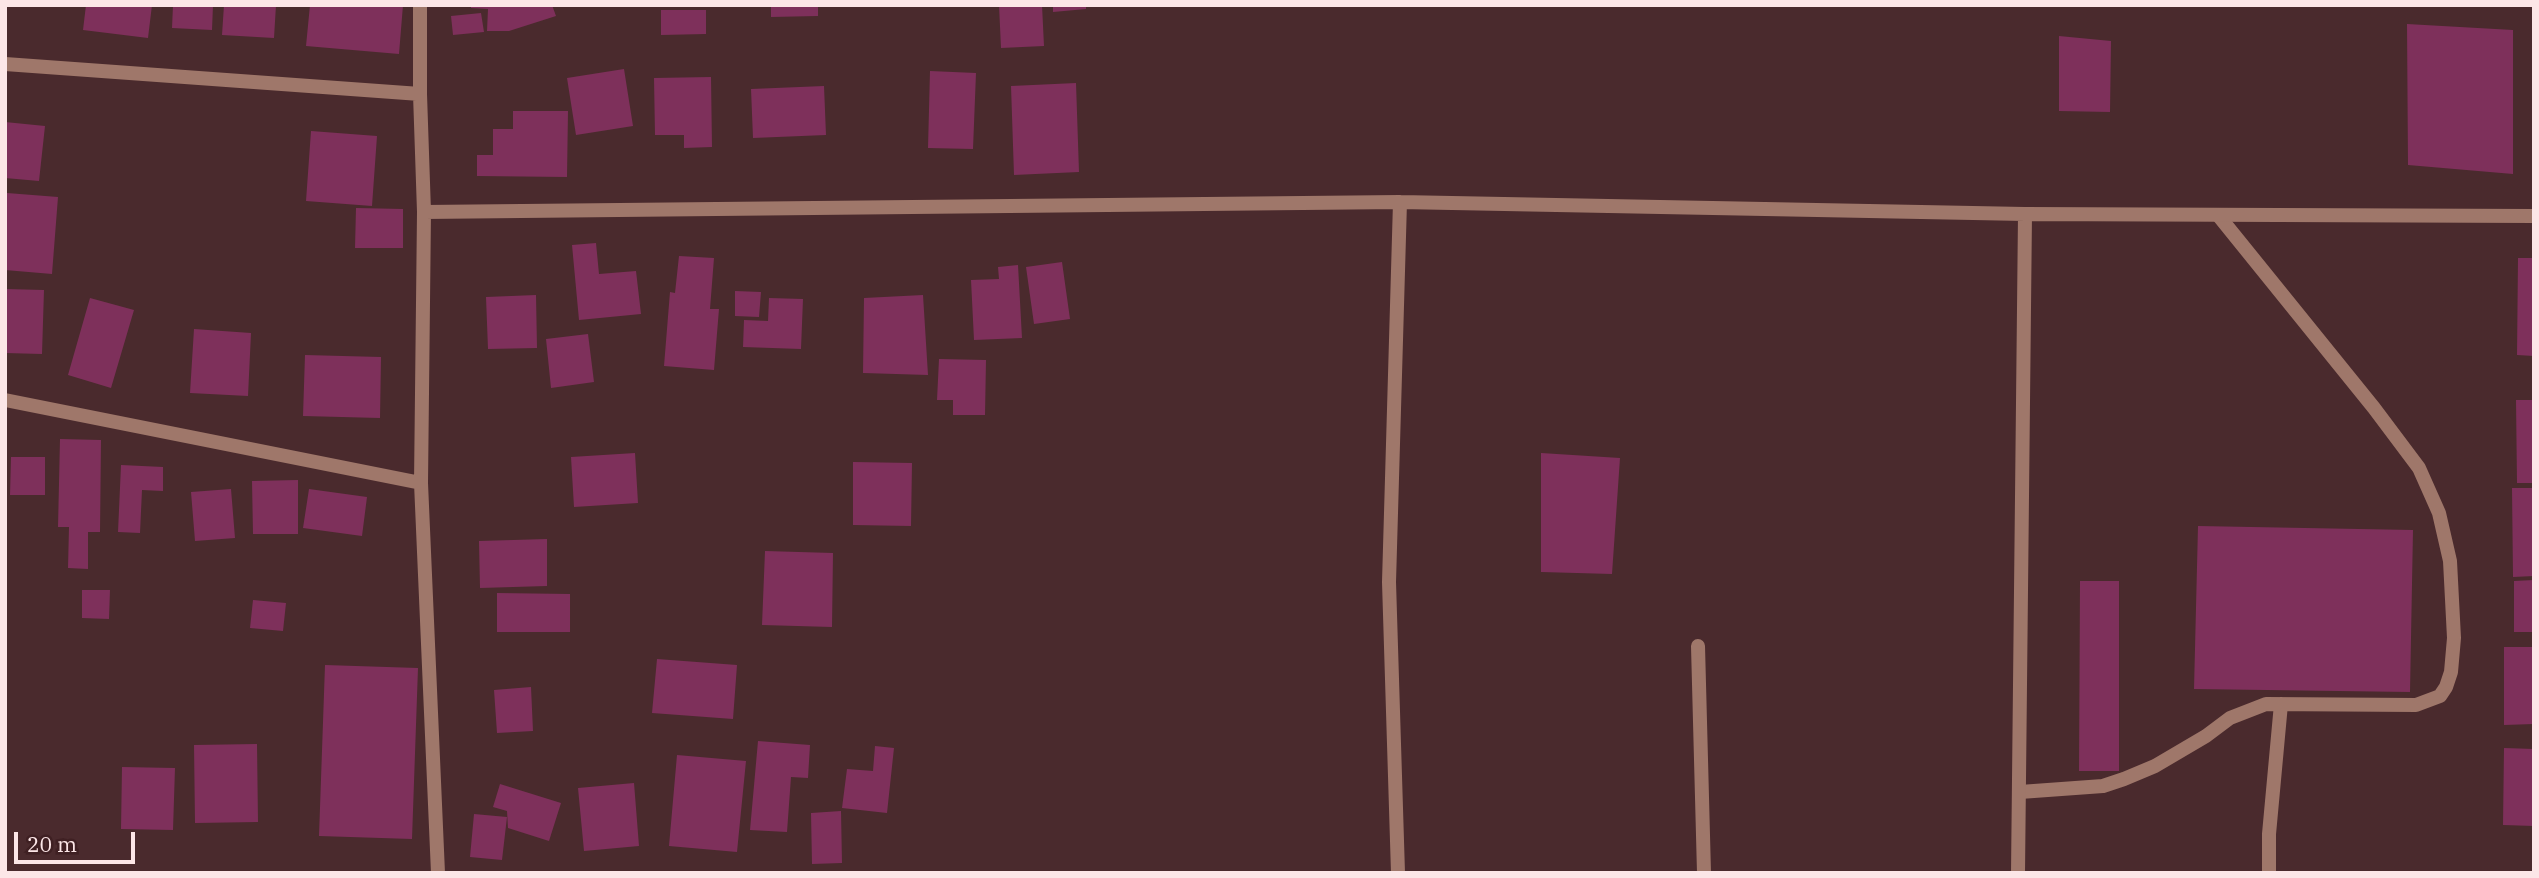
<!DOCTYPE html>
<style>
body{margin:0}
#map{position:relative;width:2539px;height:878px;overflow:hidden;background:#4a2a2d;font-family:"IBM Plex Serif",serif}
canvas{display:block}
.frame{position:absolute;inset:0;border:7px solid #fce6e7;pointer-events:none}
.scale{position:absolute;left:14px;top:832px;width:121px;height:32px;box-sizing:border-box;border:4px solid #fce6e7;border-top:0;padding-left:9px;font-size:21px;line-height:24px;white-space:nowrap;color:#fce6e7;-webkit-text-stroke:5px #3f2023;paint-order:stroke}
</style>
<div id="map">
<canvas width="2539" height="878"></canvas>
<div class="frame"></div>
<div class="scale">20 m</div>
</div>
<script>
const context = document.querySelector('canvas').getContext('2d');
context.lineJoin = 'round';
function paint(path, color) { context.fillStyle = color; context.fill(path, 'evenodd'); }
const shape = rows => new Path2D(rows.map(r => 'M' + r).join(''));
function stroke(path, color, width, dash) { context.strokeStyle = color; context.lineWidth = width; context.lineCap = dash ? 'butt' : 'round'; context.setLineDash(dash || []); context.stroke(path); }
const building = shape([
 [86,5,152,5,148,38,83,30],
 [173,5,213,5,212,30,172,28],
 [224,5,276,5,274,38,222,35],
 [310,5,403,5,399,54,306,46],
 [471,5,552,5,556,16,509,31,487,31,488,9,471,8],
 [771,5,818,5,818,16,771,17],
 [999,5,1042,5,1044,46,1001,48],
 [1053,5,1086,5,1086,9,1053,12],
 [661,10,706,10,706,34,661,35],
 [481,13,484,32,453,35,451,16],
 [2407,24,2513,30,2513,174,2408,165],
 [2059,36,2111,41,2110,112,2059,111],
 [624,69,633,126,576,135,567,78],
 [930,71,976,73,973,149,928,148],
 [711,77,712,147,684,148,684,135,655,135,654,78],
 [1076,83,1079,172,1014,175,1011,86],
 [824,86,826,135,753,138,751,89],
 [513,111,568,111,567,177,477,176,477,155,493,155,493,129,513,129],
 [5,122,45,126,39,181,5,178],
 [311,131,377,136,372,206,306,201],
 [7,193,58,197,52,274,5,270],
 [356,208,403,209,403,248,355,248],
 [596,243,599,274,636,271,641,314,579,320,572,245],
 [679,256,714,258,710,309,719,309,714,370,664,366,670,292,675,293],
 [2518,258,2534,258,2534,356,2517,355],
 [1062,262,1070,319,1034,324,1026,267],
 [1018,265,1022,338,974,340,971,280,999,279,998,267],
 [5,289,44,290,42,354,5,353],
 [735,291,761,292,759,317,735,316],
 [536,295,537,348,488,349,486,297],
 [923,295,928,375,863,373,864,298],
 [90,298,134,310,111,388,68,375],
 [769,298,803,299,801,349,743,347,744,320,768,321],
 [194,329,251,333,248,396,190,393],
 [588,334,594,382,551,388,546,339],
 [305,355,381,357,380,418,303,416],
 [939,359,986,360,985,415,953,415,953,400,937,400],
 [2516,400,2534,400,2534,483,2517,483],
 [60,439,101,440,100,532,88,532,88,569,68,568,69,527,58,527],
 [635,453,638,503,574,507,571,457],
 [1541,453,1620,458,1612,574,1541,572],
 [11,457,45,457,45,495,10,495],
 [853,462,912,463,911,526,853,525],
 [121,465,163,467,163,491,142,490,140,533,118,532],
 [298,480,298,534,253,534,252,481],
 [2512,488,2534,488,2534,576,2513,577],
 [231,489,235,538,195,541,191,492],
 [309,489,367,497,362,536,303,528],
 [2198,526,2413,530,2410,692,2194,689],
 [547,539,547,586,480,588,479,541],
 [765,551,833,553,832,627,762,625],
 [2534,580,2534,632,2514,632,2514,581],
 [2080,581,2119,581,2119,771,2079,771],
 [82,590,110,590,109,619,82,618],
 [497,593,570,594,570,632,497,632],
 [253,600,286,603,283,631,250,628],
 [2504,647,2534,647,2534,724,2504,725],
 [657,659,737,665,733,719,652,713],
 [325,665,418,668,412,839,319,836],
 [531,687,533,731,497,733,494,690],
 [758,741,810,745,808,778,791,777,787,832,750,830],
 [257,744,258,822,195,823,194,745],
 [875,746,894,748,887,813,842,808,847,769,873,771],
 [2504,748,2534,749,2534,826,2503,825],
 [677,755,746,761,737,852,669,846],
 [122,767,175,768,173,830,121,829],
 [634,783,639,846,584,851,578,788],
 [500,784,561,803,549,841,508,828,507,811,493,807],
 [841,811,842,863,812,864,811,813],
 [474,814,507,817,502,860,470,857]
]);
const lane = shape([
 [2020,792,2103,786,2124,779,2155,766,2206,736,2230,718,2266,704,2416,705,2440,696,2446,687,2451,672,2454,638,2450,561,2439,513,2419,468,2374,408,2218,215],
 [2269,873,2269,834,2281,704]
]);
const street = shape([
 [420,5,420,94,424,212,421,483,438,873],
 [5,64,420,94],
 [424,212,1400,202,2025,214,2534,216],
 [5,400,421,483],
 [1698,646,1704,873],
 [1398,873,1389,582,1400,202],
 [2018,873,2025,214]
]);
paint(building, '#7e305b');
stroke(lane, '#9f776a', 14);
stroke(street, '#9f776a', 14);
</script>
